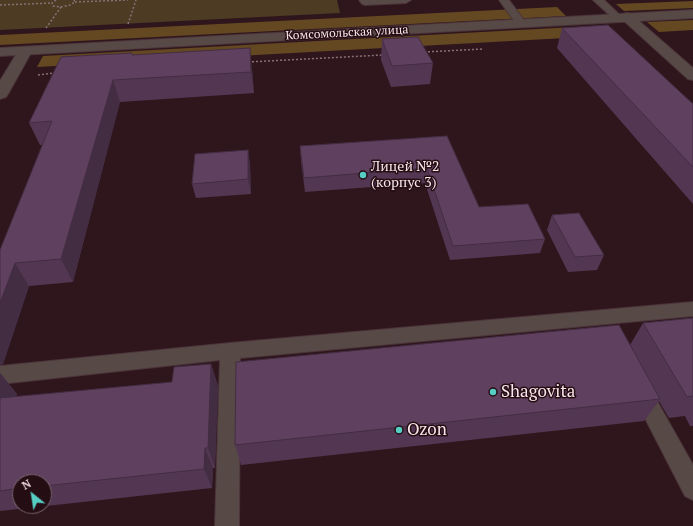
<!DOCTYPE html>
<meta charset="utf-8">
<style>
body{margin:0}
#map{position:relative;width:693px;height:526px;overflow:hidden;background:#2f161d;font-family:"PT Serif",serif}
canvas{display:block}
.north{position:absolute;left:12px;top:474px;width:40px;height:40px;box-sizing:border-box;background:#250d14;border:1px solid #79646a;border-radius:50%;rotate:330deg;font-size:11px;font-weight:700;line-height:16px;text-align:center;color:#f8e6ea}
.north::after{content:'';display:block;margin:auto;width:14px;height:18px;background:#56cec4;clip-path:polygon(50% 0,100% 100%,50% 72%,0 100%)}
</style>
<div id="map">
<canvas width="693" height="526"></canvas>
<div class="north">N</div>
</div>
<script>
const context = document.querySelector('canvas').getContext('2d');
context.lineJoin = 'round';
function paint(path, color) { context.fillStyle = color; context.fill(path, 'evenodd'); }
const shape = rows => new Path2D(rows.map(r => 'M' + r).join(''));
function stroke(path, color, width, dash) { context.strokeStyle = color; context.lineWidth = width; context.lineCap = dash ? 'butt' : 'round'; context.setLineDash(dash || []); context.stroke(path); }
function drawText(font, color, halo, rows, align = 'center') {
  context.font = font + ' "PT Serif",serif'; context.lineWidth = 3; context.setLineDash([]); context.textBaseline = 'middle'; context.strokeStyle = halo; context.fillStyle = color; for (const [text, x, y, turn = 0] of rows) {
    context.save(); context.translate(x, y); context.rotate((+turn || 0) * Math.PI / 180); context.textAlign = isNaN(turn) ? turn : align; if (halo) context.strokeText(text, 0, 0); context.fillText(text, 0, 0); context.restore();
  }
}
const green = shape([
 [0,0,337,0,340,13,0,30]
]);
const forest = shape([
 [693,1,693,8,624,11,616,4],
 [557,7,566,16,0,45,0,35],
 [693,20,693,30,659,32,647,22],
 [574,27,584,37,37,67,43,56]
]);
const path = shape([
 [56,0,52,3,53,6,61,7,70,5,75,2,74,0],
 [75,2,128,0],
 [0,5,52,3],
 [128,24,136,0],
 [46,28,61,7],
 [424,52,483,49],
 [248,62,383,55],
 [38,75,55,73]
]);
const service = shape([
 [359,0,411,0,406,3,365,5,362,4,359,0],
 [499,0,509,0,526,23,525,25,517,25,499,0],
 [593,0,604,0,623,18,618,21,615,20,593,0],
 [693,302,693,316,240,358,239,526,215,526,220,360,0,384,0,366,230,343,693,302],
 [641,382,648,385,693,465,693,500,685,496,631,391,634,385,641,382]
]);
const minor = shape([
 [627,13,631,14,693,68,693,80,688,79,623,20,621,17,623,14,627,13],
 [25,47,30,48,32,51,8,94,6,97,0,99,0,81,20,48,25,47]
]);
const tertiary = shape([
 [693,10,693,18,0,56,0,48,693,10]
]);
const wall = shape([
 [562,28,693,104,693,204,557,48],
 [382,39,433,63,430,84,391,87,381,60],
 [133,55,252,69,254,93,120,102,73,282,29,286,3,364,0,365,0,250,43,145,40,145,29,123],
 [447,136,479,207,545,239,540,253,450,260,425,183,305,192,301,161,300,146],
 [248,150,250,165,251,194,196,198,192,184],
 [552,215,604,255,597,270,568,272,547,230],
 [693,318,693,426,690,426,685,416,669,418,659,401,644,421,241,465,235,445,630,345,643,323],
 [211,364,218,386,215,468,213,468,212,488,0,511,0,373,17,394,16,397,172,382],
 [20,482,44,482,44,506,20,506]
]);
const shadedWall = shape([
 [250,48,252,69,254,93,251,72],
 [113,80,120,102,73,282,61,259],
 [248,150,250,165,251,194,248,179],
 [15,263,29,286,3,364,0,365,0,303],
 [211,364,218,386,215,468,208,448],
 [0,373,17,394,8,420,0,411],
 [205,448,213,468,212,488,204,469]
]);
const building = shape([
 [608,25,693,104,693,167,562,28,608,25],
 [418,37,433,63,392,66,382,39,418,37],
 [250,48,251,72,113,80,61,259,15,263,0,303,0,250,52,121,29,123,61,57,132,53,132,55,250,48],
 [447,136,479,207,528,204,545,239,453,246,427,168,304,178,300,146,447,136],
 [248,150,248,179,192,184,195,154,248,150],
 [579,213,604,255,575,257,552,215,579,213],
 [693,318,693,396,687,397,643,323,693,318],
 [619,325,660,399,235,445,236,362,619,325],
 [211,364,208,448,205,448,204,469,44,486,44,482,20,482,20,488,0,491,0,398,172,382,174,367,211,364]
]);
const markers = [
 [363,175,4,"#56cec4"],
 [493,392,4,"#56cec4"],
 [399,430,4,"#56cec4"]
];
const farStreetnames = [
 ["Комсомольская улица",347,33,-3]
];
const poiNames = [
 ["Лицей №2",371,167],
 ["(корпус 3)",371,183]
];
const nearPoinames = [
 ["Shagovita",501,392],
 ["Ozon",407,430]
];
paint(green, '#4d3b24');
paint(forest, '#644822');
stroke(service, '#4b333a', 2);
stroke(minor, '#4b333a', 2);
stroke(tertiary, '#4b333a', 2);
stroke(path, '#877177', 1.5, [2, 2]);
paint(service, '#574a46');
paint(minor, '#574a46');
paint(tertiary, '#574a46');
paint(wall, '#533752');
paint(shadedWall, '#432d42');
paint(building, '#60405f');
stroke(building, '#432d42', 1);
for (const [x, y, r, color] of markers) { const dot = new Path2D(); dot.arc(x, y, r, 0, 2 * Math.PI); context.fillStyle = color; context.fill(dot); stroke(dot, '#250d14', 1.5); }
drawText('12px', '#f8e6ea', '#250d14', farStreetnames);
drawText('14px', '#f8e6ea', '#250d14', poiNames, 'left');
drawText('17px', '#f8e6ea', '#250d14', nearPoinames, 'left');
</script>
